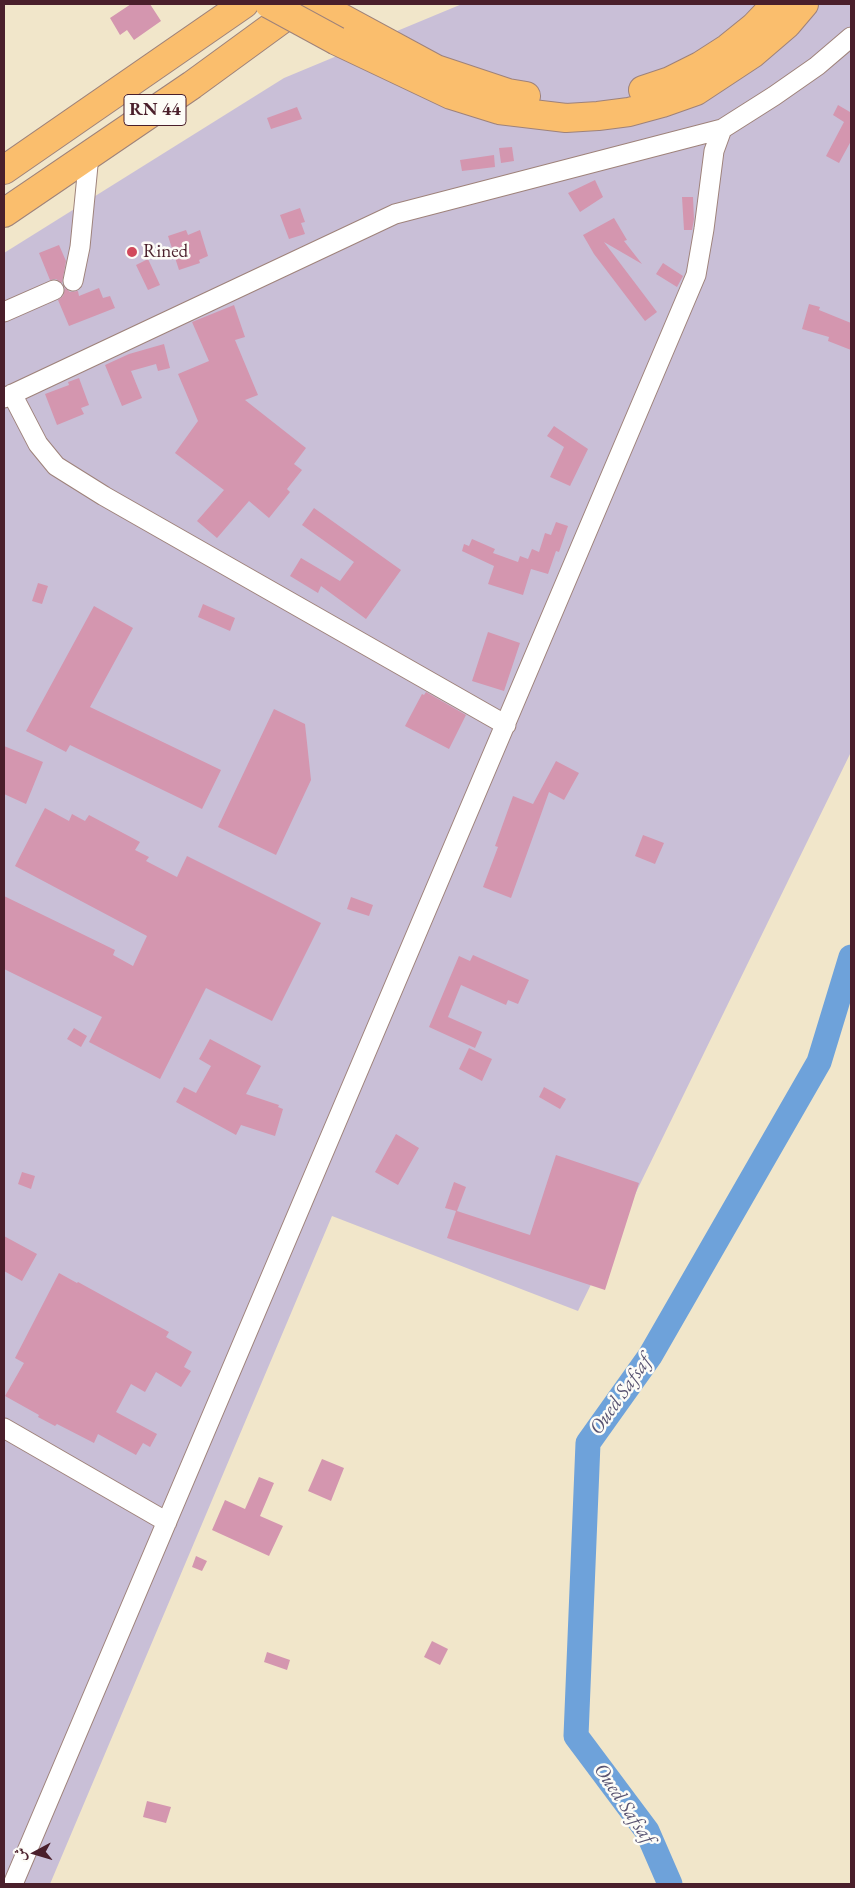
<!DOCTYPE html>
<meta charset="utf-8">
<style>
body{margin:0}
#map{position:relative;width:855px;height:1888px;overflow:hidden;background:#f1e6ca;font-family:"EB Garamond",Amiri,serif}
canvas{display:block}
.frame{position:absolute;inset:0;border:5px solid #4a1f2b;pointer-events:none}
.north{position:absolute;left:10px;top:1828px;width:50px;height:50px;-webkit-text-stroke:4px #fdfcf7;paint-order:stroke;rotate:264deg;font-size:14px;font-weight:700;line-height:20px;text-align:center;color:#4a1f2b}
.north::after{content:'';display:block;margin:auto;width:18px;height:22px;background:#4a1f2b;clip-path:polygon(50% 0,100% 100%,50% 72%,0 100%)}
</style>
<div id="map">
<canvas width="855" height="1888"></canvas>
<div class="frame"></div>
<div class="north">ش</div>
</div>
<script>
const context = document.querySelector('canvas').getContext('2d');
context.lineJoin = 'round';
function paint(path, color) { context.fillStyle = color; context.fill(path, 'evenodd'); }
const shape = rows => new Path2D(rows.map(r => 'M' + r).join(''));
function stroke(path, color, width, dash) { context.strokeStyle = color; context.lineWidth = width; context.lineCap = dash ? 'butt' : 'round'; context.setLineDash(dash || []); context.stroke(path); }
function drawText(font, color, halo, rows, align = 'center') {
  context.font = font + ' "EB Garamond",serif'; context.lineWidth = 5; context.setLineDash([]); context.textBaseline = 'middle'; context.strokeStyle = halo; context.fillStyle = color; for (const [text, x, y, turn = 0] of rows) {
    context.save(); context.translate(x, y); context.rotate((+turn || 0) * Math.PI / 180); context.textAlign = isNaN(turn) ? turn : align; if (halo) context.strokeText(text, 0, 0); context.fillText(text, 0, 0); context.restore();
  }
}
const industrial = shape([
 [462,4,851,4,851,752,578,1311,332,1216,50,1884,4,1884,4,253,284,78]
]);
const river = shape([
 [670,1884,647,1831,576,1736,588,1443,650,1356,819,1062,851,957]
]);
const building = shape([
 [131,4,150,4,161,21,134,40,127,30,120,35,110,18],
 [838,105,850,112,851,109,851,141,839,163,826,156,844,122,833,115],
 [297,107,302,119,271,129,267,118],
 [512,147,514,161,501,163,499,148],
 [494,155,495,167,462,171,460,160],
 [595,180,603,197,580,212,568,193],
 [682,197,693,197,694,219,692,230,684,230],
 [300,208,305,222,301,223,305,234,289,239,280,215],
 [614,218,627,240,624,241,642,264,604,242,657,312,645,321,594,254,583,235],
 [186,230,188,235,200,230,208,256,199,260,200,263,179,270,168,236],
 [59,245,66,261,62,283,56,279,50,280,39,253],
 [148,259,160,285,148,290,136,265],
 [663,263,683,276,677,287,656,274],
 [65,288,70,292,78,291,79,296,99,288,103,298,110,296,115,308,69,326,58,300,63,296],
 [809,304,820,307,819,310,851,323,851,350,828,341,829,337,802,329],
 [234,305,245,337,235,340,258,395,245,400,306,448,294,464,302,470,287,489,290,492,269,518,249,501,217,538,197,521,224,490,175,453,198,421,178,374,209,361,192,322],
 [164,344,170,368,158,371,156,364,131,371,142,398,122,406,105,365,129,354],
 [79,378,89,405,81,408,84,414,57,425,45,394,69,385,68,382],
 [554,426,588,449,570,486,550,477,564,447,547,436],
 [314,508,401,570,366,619,321,586,318,593,290,576,301,558,340,581,354,562,302,525],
 [556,522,568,526,559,552,556,551,548,574,531,569,523,595,488,584,494,566,462,551,464,544,469,546,472,539,495,549,493,553,518,562,520,556,528,559,532,549,539,552,545,533,551,535],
 [38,583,48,586,42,604,32,601],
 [203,604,235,618,230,631,198,617],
 [94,606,133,628,90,707,221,770,202,809,70,745,66,752,26,731],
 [488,632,520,643,504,691,472,681],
 [426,692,466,715,449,749,405,726,422,694,424,695],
 [274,709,305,724,311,780,276,855,218,827],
 [4,746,43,762,26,804,4,794],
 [556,761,579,773,564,800,549,792,511,898,483,887,498,847,495,846,513,796,533,804],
 [45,808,69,821,72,814,85,821,89,815,140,842,135,850,149,857,146,861,177,877,187,856,321,923,272,1021,206,988,160,1079,89,1042,102,1017,4,969,4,896,115,950,113,955,133,966,147,936,15,866],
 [643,835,664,843,655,864,635,856],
 [351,897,373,905,369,916,347,909],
 [473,955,529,980,518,1004,508,1000,506,1005,461,985,448,1017,482,1032,475,1048,429,1027,459,956,470,961],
 [74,1028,87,1036,81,1047,67,1039],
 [210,1039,261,1066,246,1094,279,1105,278,1107,283,1109,275,1136,241,1125,236,1135,176,1102,184,1087,196,1093,211,1066,199,1059],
 [469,1048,492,1059,482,1081,459,1069],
 [544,1087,566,1099,560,1109,539,1097],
 [396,1134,419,1148,398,1185,375,1172],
 [556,1155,639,1183,605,1290,447,1238,456,1211,445,1208,454,1182,466,1187,457,1211,530,1235],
 [22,1172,35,1176,31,1189,18,1184],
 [4,1236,37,1254,22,1281,4,1271],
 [59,1273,77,1283,78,1282,169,1332,166,1337,192,1352,184,1367,191,1371,181,1387,156,1372,145,1392,131,1384,116,1412,157,1434,150,1447,143,1443,136,1455,98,1434,94,1443,57,1424,55,1426,38,1417,39,1415,5,1396,24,1363,15,1358],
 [322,1459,344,1468,331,1501,308,1491],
 [259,1477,274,1483,260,1516,283,1526,269,1556,212,1530,225,1500,245,1509],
 [196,1556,207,1561,202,1571,192,1567],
 [432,1641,448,1649,440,1665,424,1657],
 [267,1652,290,1660,287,1670,264,1662],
 [147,1801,171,1807,166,1823,143,1817]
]);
const minor = shape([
 [73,281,80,247,89,155],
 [4,312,54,290],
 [12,394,38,444,56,466,104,496,506,725],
 [4,398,395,214,722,129,774,96,817,66,851,37],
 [4,1428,167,1522],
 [13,1884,696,275,704,229,714,151,722,129]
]);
const highway = shape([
 [316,4,436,69,508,93,526,96],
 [337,41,451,95,499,110,566,118,598,116,629,112,662,103,696,91,752,54,787,24,804,4],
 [643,90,670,81,700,66,728,48,754,27,776,4],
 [4,170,244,4],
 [4,213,192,85,303,4]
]);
const highwayBridge = shape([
 [269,4,337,41]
]);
const markers = [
 [132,252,6,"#d1495b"]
];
const shields = [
 [155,110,62]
];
const shieldNames = [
 ["RN 44",155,110]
];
const poiNames = [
 ["Rined",143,252]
];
const waterNames = [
 ["Oued Safsaf",621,1395,-55],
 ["Oued Safsaf",624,1804,56]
];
paint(industrial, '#c9bfd7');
stroke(river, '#6ea2da', 25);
paint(building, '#d496af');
stroke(minor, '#9e827a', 21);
stroke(highway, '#9e827a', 30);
stroke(minor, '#fff', 19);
stroke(highway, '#fabe6d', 28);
stroke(highwayBridge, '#9e827a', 30, []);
stroke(highwayBridge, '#fabe6d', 28);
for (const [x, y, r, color] of markers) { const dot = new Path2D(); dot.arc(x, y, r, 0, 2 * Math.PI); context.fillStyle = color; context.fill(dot); stroke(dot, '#fdfcf7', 2); }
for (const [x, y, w] of shields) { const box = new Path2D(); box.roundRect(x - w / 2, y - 15.5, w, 31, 4); context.fillStyle = '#fdfcf7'; context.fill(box); stroke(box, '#4a1f2b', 1); }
drawText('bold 18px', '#4a1f2b', null, shieldNames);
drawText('19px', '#4a1f2b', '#fdfcf7', poiNames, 'left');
drawText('italic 20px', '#585371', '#fdfcf7', waterNames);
</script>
